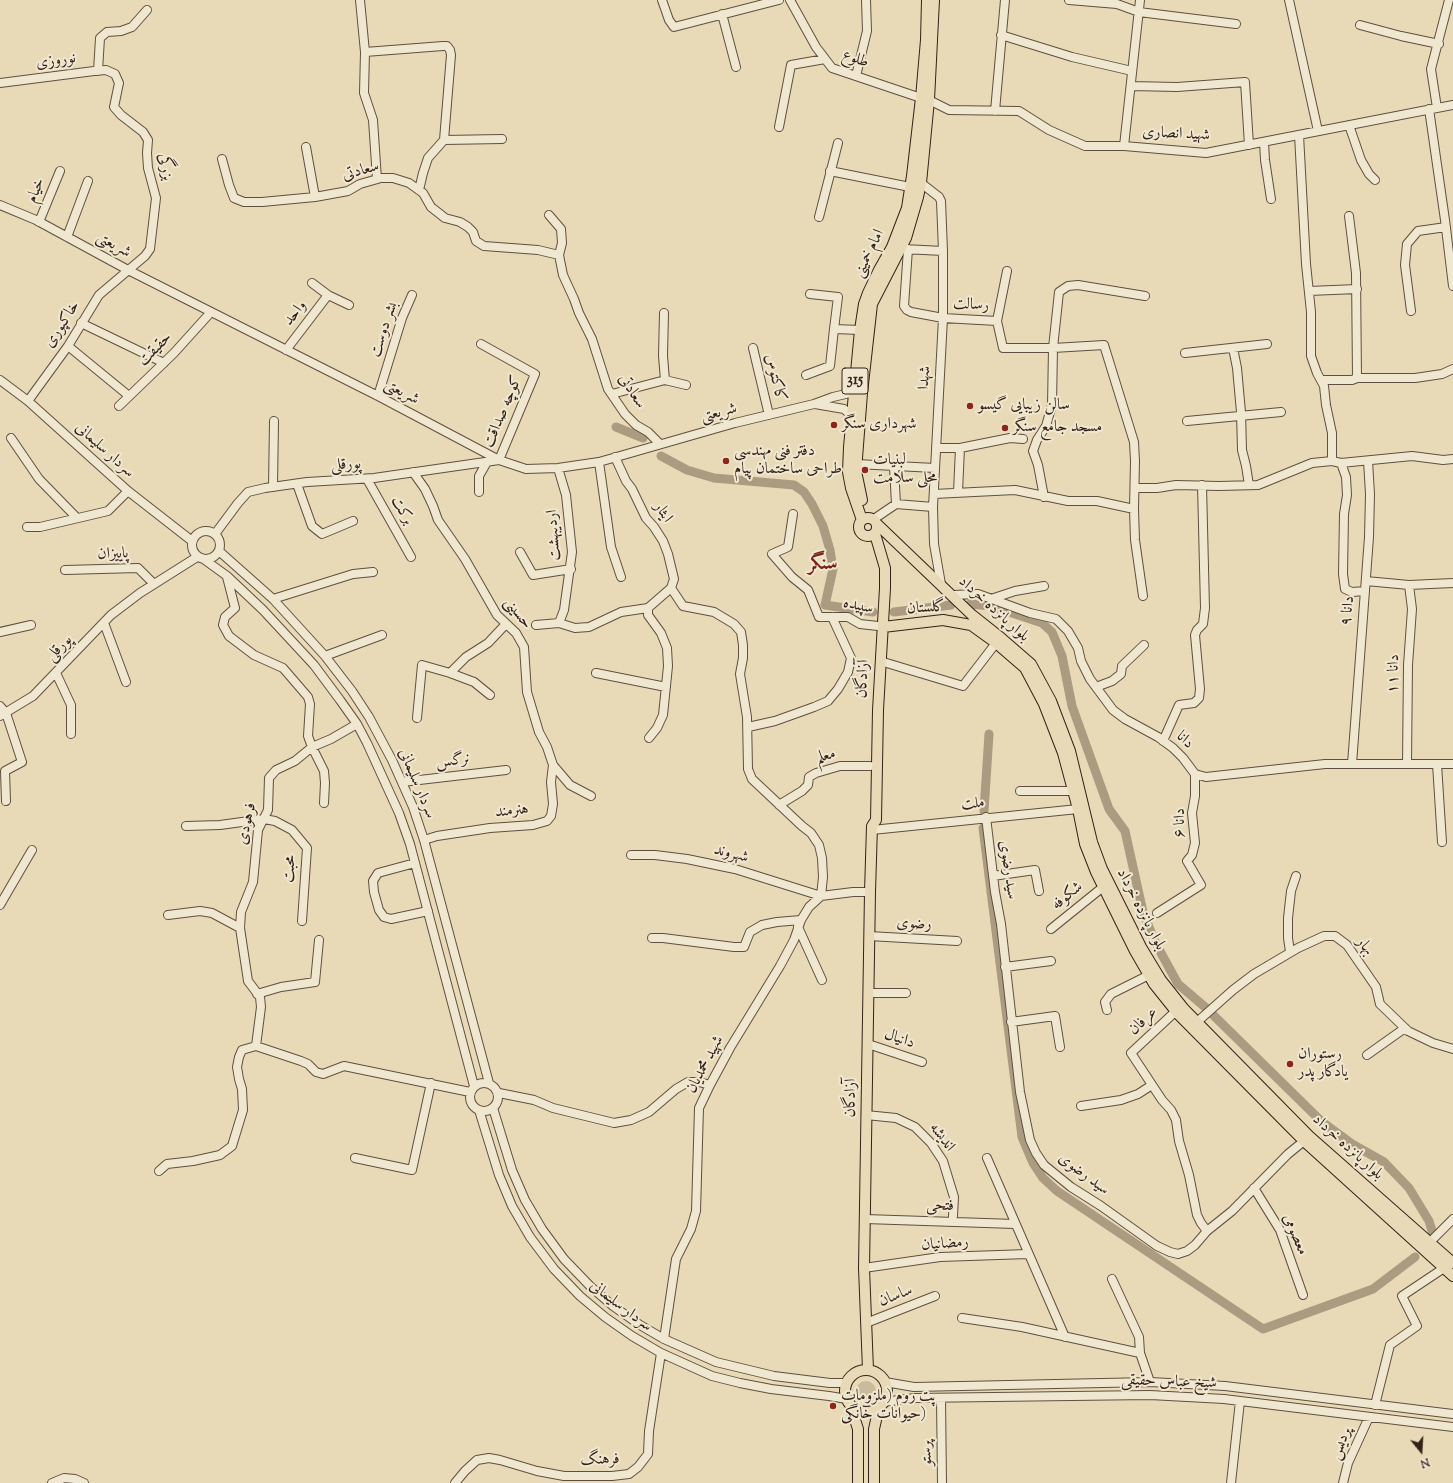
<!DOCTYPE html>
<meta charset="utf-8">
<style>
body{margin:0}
#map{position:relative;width:1453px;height:1483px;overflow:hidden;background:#e8dab6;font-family:"Sorts Mill Goudy",serif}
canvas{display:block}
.north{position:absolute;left:1401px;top:1431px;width:40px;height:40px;-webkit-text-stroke:3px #f0e7d0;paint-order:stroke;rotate:162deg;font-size:11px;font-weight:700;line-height:16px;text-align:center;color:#332119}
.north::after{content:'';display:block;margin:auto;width:14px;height:18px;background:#332119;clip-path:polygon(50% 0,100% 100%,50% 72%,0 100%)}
</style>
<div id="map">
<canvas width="1453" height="1483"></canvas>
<div class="north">N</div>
</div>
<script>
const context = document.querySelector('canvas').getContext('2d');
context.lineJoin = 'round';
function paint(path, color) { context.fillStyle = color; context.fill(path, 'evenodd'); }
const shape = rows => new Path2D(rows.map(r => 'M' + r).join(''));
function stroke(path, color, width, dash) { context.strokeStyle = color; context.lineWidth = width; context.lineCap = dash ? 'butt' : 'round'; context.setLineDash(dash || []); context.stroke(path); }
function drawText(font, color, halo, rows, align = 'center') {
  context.font = font + ' "Sorts Mill Goudy",Amiri,serif'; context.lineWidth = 4; context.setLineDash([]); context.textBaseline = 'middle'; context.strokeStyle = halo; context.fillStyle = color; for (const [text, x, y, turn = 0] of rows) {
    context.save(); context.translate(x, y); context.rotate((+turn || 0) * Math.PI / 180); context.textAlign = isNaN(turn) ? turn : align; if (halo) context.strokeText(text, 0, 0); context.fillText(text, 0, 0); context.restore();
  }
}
const green = shape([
 '856 1391a10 10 0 1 1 20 0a10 10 0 1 1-20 0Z'
]);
const canal = shape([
 [616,427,643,438],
 [661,456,687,470,714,478,794,485,804,492,812,504,823,526,830,550,833,569,825,605,873,612],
 [970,604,991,606,1042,623,1052,632,1062,656,1072,706,1109,809,1125,831,1143,912,1155,942,1178,984,1205,1007,1322,1122,1352,1144,1384,1162,1409,1188,1429,1221,1433,1234],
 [894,612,951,605],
 [984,811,989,734],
 [983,828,1022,1137,1033,1163,1043,1178,1057,1191,1263,1329,1373,1289,1415,1257]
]);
const minor = shape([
 [360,0,365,52,364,93,373,120,377,179],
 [662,0,669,20,674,27,779,0],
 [790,0,816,47,832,68,921,98],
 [1069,0,1117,4,1139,12,1236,24],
 [1289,0,1318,131],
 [722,14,736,67],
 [1360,25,1401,36,1439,44],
 [1001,35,1072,57,1132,71],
 [365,52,443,46,447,46,450,50,451,55,444,140,428,158,423,173,419,190],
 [98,71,100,38,107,32,121,31,132,27,147,10],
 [856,76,867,31,866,0],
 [0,83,94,71,106,70,115,74,119,83,114,107,121,115,143,132,148,140,147,153,148,168,156,198,150,249,145,256,99,295,68,346,28,401],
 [1131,86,1177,87,1245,82,1249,145],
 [929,100,949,110,1019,111,1049,130,1085,146,1124,146,1206,153,1453,105],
 [1437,108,1431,69,1449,0],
 [1429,109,1445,220,1453,286],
 [995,111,1005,0],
 [1349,125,1361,160,1369,174,1375,180],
 [779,127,791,65,825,59],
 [1299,135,1306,264,1311,312,1311,356,1317,373,1324,386,1326,405,1332,433,1332,461],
 [444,140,502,139],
 [1264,142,1265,160,1271,199],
 [1124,146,1140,0],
 [306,147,315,197],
 [222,159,229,185,234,198,244,202,262,202,315,197,348,191,360,184,381,178,393,178,409,183,423,193,431,207,445,218,460,222,468,227,473,232,476,241,484,246,538,250,559,255],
 [830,171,910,187],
 [921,183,939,197,941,201,943,251,943,318,933,507,934,544,941,584],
 [0,205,36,220,128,270,378,396,499,460,526,469,558,468,599,462,735,423,814,404,833,397,854,392,858,393],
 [549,215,561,229,562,243,559,255,563,275,574,299,579,313,592,339,608,389,625,414,636,425,648,432,660,444],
 [1349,216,1356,273,1357,378],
 [819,217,838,143],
 [39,222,60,171],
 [67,237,88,181],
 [904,249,943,251],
 [908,249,904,306,907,310,911,312,943,318,997,321],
 [1007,271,997,321,1003,348,1053,348,1104,345,1134,442,1135,461,1134,509,1135,540,1143,596],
 [312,283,328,295,349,305],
 [1309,291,1357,289],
 [810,294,838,297,834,329],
 [1411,311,1405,265,1407,244,1418,231,1446,227],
 [664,313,663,356,665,380],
 [81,323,164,363],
 [68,346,129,396],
 [753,348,769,415],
 [1233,348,1237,368,1241,412,1242,450,1246,466,1249,485],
 [286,350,328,295],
 [1185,353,1267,344],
 [806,375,830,366,834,329,860,330],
 [0,380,28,401,128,491,192,541],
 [1321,380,1352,380,1357,378,1415,378,1442,374,1453,369],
 [612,394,665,380,686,385],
 [378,396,402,318,412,295],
 [815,404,844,409,852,416],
 [119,406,174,353,211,312],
 [1187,421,1281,412],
 [11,438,39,479,77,518],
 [936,448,960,448,1010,438,1023,439],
 [615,457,626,481,632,489,646,518,654,527,663,541,668,554,674,579,671,588],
 [599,462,611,547,621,577],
 [1341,463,1346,477,1347,495,1344,514,1343,574,1345,589,1352,592,1365,591],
 [856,464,935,468],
 [558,468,566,495,572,552,564,610,559,623],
 [413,472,425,489,433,506,438,520,465,559,497,615,516,633,524,647,527,692,539,732,547,747,553,765,570,785,591,796],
 [367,479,411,557],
 [297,484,312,526,322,534,353,521],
 [273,487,274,421],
 [1135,488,1157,488,1176,485,1219,486,1258,485,1312,463,1332,461,1341,463,1412,456,1443,460,1453,459],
 [479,492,479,476,487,462],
 [958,492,960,448],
 [934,494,1015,490,1068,501,1097,501,1134,509],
 [1044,497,1038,465,1033,451,1037,440,1046,426,1052,405,1053,348,1059,292,1068,286,1078,285,1145,296],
 [896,504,933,507],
 [793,514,788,547,772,554,792,577,808,590,819,617,848,617,860,624,878,626],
 [874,519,896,504,894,467],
 [27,527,40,527,108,511,128,491],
 '192 545a14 14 0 1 1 28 0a14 14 0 1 1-28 0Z',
 [215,534,238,503,248,492,265,488,307,482,374,478,499,460,535,374,481,344],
 [219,551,273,599,325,656,352,691,369,717,392,760,413,807,424,840,489,1083],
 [520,552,533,575,571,569],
 [205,560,227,576,263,610,314,665,340,700,357,724,367,743,399,813,410,844,474,1086],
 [65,570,138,568,154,584],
 [227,577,235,608,225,617,223,625,229,636,254,655,283,668,308,697,310,704,308,736,312,747,295,761,276,770,269,778,268,810,258,830,253,882,241,912,240,928,248,981,260,997,261,1007,256,1046],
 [1366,581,1409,585,1453,583],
 [953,595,978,594,1030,613,1056,619,1068,631,1078,648,1081,661,1090,679,1113,710,1125,719,1158,737,1173,748,1183,758,1195,774,1206,777,1325,764,1453,764],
 [273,599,353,574,373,572],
 [991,599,1015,591,1044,586],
 [104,623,126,682],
 [536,625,559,623,575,628,589,627,621,612,648,608],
 [0,632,31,625],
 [325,656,382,635],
 [880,661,963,686,996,643],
 [56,673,71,705,71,734],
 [450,673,474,682,490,695],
 [596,673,666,687],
 [1096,687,1112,681,1121,674,1122,666,1144,645],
 [0,706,6,713,22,762,5,771,6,801],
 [0,716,33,696,111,615,140,593,197,557],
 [417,718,422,665,450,673,466,657,488,643,506,624],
 [748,727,775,721,814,707,828,701,838,689,848,672,851,658,832,617],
 [649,738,657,728,663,715,668,666,667,648,661,633,648,615,648,608,671,588],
 [1163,741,1179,705,1194,703,1199,698,1200,689,1195,635,1197,630,1203,624,1205,608,1202,485],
 [1352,764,1369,537,1370,494,1368,461],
 [1407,764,1408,665,1412,609,1409,585],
 [1437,764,1442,842],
 [402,782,506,770],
 [1020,791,1073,791],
 [324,803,325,783,324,771,312,747,331,739,357,724],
 [779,805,802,791,808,785,809,777,816,773,840,766,870,766],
 [986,817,995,892,1001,924,1020,1092,1030,1140,1036,1153,1044,1165,1071,1187,1101,1206,1157,1246,1170,1252,1178,1254,1187,1251,1195,1245,1207,1231,1232,1211,1288,1154,1304,1141],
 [186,826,220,825,264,819,275,821,292,830,307,848,302,921],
 [872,830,1078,809],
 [424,840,437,836,490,828,533,825,547,821,551,816,553,804,551,782,553,765],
 [631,855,655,855,687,859,735,869,821,896,823,877,822,858,819,845,811,833,802,826,752,779,748,769,747,717,740,674,743,658,743,645,741,632,734,624,714,612,683,606,671,588],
 [415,863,378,873,373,881,374,892,379,910,384,917,391,919,428,911],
 [993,876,1035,870,1039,891],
 [0,905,32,850],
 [1157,913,1201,885,1187,861,1192,855,1195,843,1192,813,1195,796,1195,774],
 [168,915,200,911,212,913,240,928],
 [798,927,822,980],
 [1051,929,1103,887],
 [869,936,957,941],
 [652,938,663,938,734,947,744,947,750,932,762,925,777,922,801,920],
 [1290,952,1288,938,1288,918,1291,891,1296,876],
 [1005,967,1051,961],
 [868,993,906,993],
 [257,994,281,987,315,982,319,940],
 [1107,1010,1105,1002,1111,994,1149,975],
 [1176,1011,1131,1053,1162,1100,1171,1110,1176,1120,1179,1141,1189,1175,1197,1215,1201,1223,1207,1231],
 [1011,1022,1055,1016,1060,1047],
 [1197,1022,1233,990,1254,974,1298,948,1324,936,1335,936,1347,945,1376,987,1380,1004,1408,1031,1433,1043,1453,1049],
 [868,1044,922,1062],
 [1367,1055,1405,1028],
 '470 1097a14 14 0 1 1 28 0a14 14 0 1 1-28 0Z',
 [499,1093,534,1100,553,1108,614,1123,631,1120,649,1112,676,1089,688,1082,699,1082,710,1085],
 [1081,1106,1121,1100,1138,1094,1152,1085],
 [493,1108,512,1170,525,1200,542,1229,564,1259,590,1286,613,1306,640,1325,664,1339,716,1362,774,1376,830,1383,847,1383],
 [479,1110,499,1175,512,1206,530,1237,554,1269,580,1296,605,1317,632,1336,661,1353,712,1376,740,1383,771,1389,829,1396,847,1399],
 [866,1115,896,1118,915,1127,931,1143,943,1161,950,1184,954,1197,953,1216],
 [355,1158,412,1170,431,1083],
 [987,1158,1065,1337],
 [159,1171,167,1164,193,1161,220,1155,232,1146,243,1110,242,1089,239,1079,237,1067,239,1057,242,1050,256,1046,301,1061,308,1064,316,1072,323,1074,344,1066,470,1092],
 [1254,1188,1280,1230,1303,1295],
 [865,1219,1015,1224],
 [1430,1242,1453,1219],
 [864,1268,940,1257,1028,1254],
 [1112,1279,1139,1337,1140,1353,1150,1382],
 [962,1318,1022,1327,1140,1353],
 [866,1323,935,1296],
 [664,1339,676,1259,691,1229,696,1211,699,1108,710,1085,730,1048,780,966,794,940,801,920,809,907,821,896,853,892,870,892],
 [885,1382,914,1387,1150,1382,1225,1386,1453,1414],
 [941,1398,942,1483],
 [883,1402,915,1398,1150,1395,1224,1399,1453,1427],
 [1375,1405,1390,1345,1417,1326,1402,1296,1444,1268],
 [52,1483,64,1478,75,1479,84,1483],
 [455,1483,465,1471,477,1460,489,1458,500,1460,537,1471,564,1476,612,1476,629,1474,638,1467,648,1454,649,1431,661,1353],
 [1231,1483,1240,1401],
 [1343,1483,1348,1463,1369,1417]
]);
const major = shape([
 [862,500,856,471,862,393,872,304,906,238,918,197,921,183,929,100,934,0],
 '859 527a9 9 0 1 1 18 0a9 9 0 1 1-18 0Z',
 [862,520,851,488,848,472,849,447,860,330,864,304,868,293,879,270,892,247,907,208,912,176,921,98,926,40,927,0],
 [877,524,972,615,1001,638,1031,664,1051,701,1070,751,1092,842,1102,869,1141,947,1161,980,1184,1009,1309,1136,1453,1263],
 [883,627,943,620,971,625,996,643,1025,668,1044,704,1063,753,1078,809,1085,844,1096,872,1135,951,1154,984,1178,1014,1304,1141,1453,1276],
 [868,1370,864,1268,870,892,872,826,876,820,878,710,885,588,885,568,875,534],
 '845 1391a21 21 0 1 1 42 0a21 21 0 1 1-42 0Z',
 [850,1404,858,1429,858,1483],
 [874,1483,874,1429,879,1407]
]);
const markers = [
 [970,406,4,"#8f2418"],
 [834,425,4,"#8f2418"],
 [1005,428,4,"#8f2418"],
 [726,461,4,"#8f2418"],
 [865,470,4,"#8f2418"],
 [1290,1064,4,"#8f2418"],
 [833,1406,4,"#8f2418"]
];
const shields = [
 [855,381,26]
];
const shieldNames = [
 ["315",855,381]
];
const streetNames = [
 ["طلوع",855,60,20],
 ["نوروزی",56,62,-8],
 ["شهید انصاری",1176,135,3],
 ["بزرگی",164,167,81],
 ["سعادتی",361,172,-16],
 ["خیام",37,191,-68],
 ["شریعتی",113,246,29],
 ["امام خمینی",870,254,-64],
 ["رسالت",971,306,3],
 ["واحد",296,314,-52],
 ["خاکپوری",63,325,-57],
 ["بشر دوست",385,330,-72],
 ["حقیقت",156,350,-45],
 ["کاکتوس",774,378,77],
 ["شهدا",926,378,-86],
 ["سعادتی",631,392,57],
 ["شریعتی",401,393,28],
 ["کوچه صداقت",504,412,-67],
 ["شریعتی",719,414,-15],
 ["سردار سلیمانی",104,451,42],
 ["پورقلی",346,466,-3],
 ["برکت",401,511,61],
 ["ایثار",662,513,57],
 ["اردیبهشت",555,535,-94],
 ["پاییزان",113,555,-2],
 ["سپیده",858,607,12],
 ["گلستان",926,609,-3],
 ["بلوار پانزده خرداد",993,610,42],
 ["دانا ۹",1349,611,-84],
 ["حسینی",517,614,52],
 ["پورقلی",60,649,-46],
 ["دانا ۱۱",1395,674,-89],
 ["آزادگان",864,679,-87],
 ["دانا",1184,741,43],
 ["معلم",826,757,-15],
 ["نرگس",453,762,-7],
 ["سردار سلیمانی",416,784,67],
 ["ملت",973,805,-6],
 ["هنرمند",512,812,-6],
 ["دانا ۶",1181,823,-90],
 ["فرهودی",248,824,-77],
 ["شهروند",731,855,14],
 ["محبت",291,869,-86],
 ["سید رضوی",1007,870,82],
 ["شکوفه",1068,897,-39],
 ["بلوار پانزده خرداد",1140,910,63],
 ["رضوی",914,925,3],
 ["بهار",1364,947,52],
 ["عرفان",1144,1022,-43],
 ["دانیال",899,1040,18],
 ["شهید محمدیان",706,1065,-62],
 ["آزادگان",852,1098,-89],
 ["اندیشه",941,1138,53],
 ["بلوار پانزده خرداد",1347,1148,42],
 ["سید رضوی",1083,1175,37],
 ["فتحی",940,1207,2],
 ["معصومی",1294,1235,67],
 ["رمضانیان",945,1245,-4],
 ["ساسان",896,1297,-21],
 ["سردار سلیمانی",620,1307,37],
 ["شیخ عباس حقیقی",1169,1383,2],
 ["پردیس",1342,1444,-68],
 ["پرستو",928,1453,-91],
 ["فرهنگ",600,1461,-2]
];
const poiNames = [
 ["سالن زیبایی گیسو",978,406],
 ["شهرداری سنگر",842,425],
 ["مسجد جامع سنگر",1013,428],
 ["دفتر فنی مهندسی",734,452],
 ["طراحی ساختمان پیام",734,470],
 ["لبنیات",873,461],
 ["محلی سلامت",873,479],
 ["رستوران",1298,1055],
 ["یادگار پدر",1298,1073],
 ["پت روم (ملزومات",841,1397],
 ["حیوانات خانگی)",841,1415]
];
const districtNames = [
 ["سنگر",823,566]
];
paint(green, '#c9bb9b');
stroke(canal, '#aa9b81', 9);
stroke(minor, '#604f40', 10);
stroke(major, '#332119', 12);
stroke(minor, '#f0e7d0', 8);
stroke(major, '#e8dab6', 10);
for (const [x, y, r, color] of markers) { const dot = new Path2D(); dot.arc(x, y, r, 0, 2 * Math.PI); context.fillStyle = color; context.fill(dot); stroke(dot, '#f0e7d0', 1.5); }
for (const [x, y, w] of shields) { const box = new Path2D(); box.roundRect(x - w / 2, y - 13, w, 26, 3); context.fillStyle = '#f0e7d0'; context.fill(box); stroke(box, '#332119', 1); }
drawText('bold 15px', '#332119', null, shieldNames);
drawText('16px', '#332119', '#f0e7d0', streetNames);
drawText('16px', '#332119', '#f0e7d0', poiNames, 'left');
drawText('bold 20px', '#7a1f14', '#f0e7d0', districtNames);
</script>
